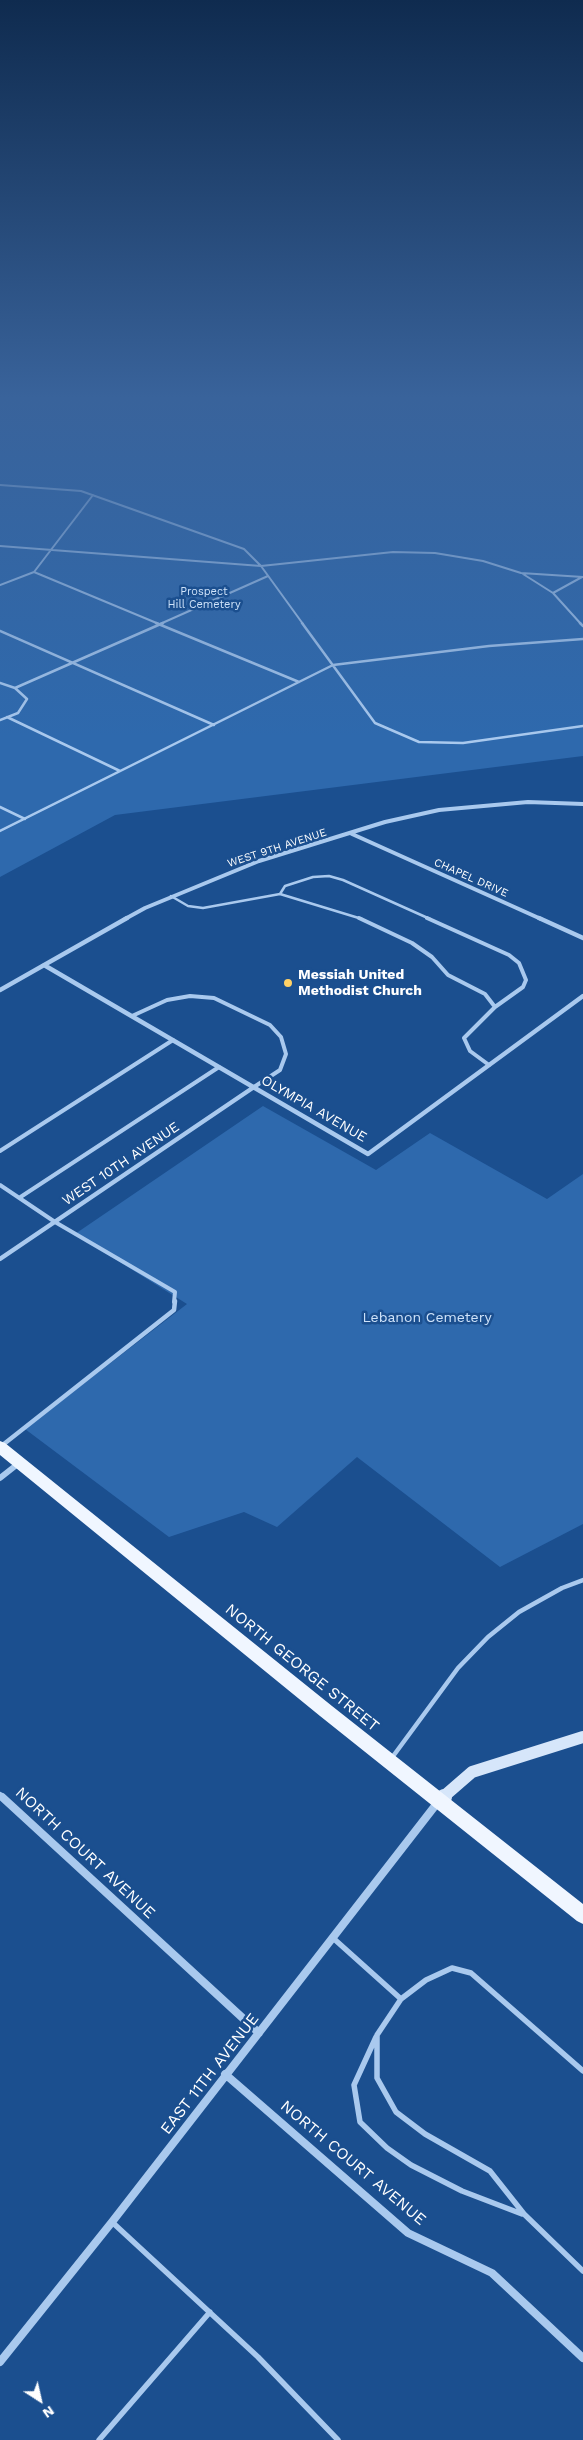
<!DOCTYPE html>
<style>
body{margin:0}
#map{position:relative;width:583px;height:2440px;overflow:hidden;background:#1b4f8f;font-family:"Work Sans",sans-serif}
canvas{display:block}
.north{position:absolute;left:15px;top:2375px;width:50px;height:50px;-webkit-text-stroke:4px #1b4f8f;paint-order:stroke;rotate:145deg;font-size:14px;font-weight:700;line-height:20px;text-align:center;color:#fff}
.north::after{content:'';display:block;margin:auto;width:18px;height:22px;background:#fff;clip-path:polygon(50% 0,100% 100%,50% 72%,0 100%)}
</style>
<div id="map">
<canvas width="583" height="2440"></canvas>
<div class="north">N</div>
</div>
<script>
const context = document.querySelector('canvas').getContext('2d');
context.lineJoin = 'round';
function paint(path, color) { context.fillStyle = color; context.fill(path, 'evenodd'); }
const shape = rows => new Path2D(rows.map(r => 'M' + r).join(''));
function stroke(path, color, width, dash) { context.strokeStyle = color; context.lineWidth = width; context.lineCap = dash ? 'butt' : 'round'; context.setLineDash(dash || []); context.stroke(path); }
function drawText(font, color, halo, rows, align = 'center') {
  context.font = font + ' "Work Sans",sans-serif'; context.lineWidth = 5; context.setLineDash([]); context.textBaseline = 'middle'; context.strokeStyle = halo; context.fillStyle = color; for (const [text, x, y, turn = 0] of rows) {
    context.save(); context.translate(x, y); context.rotate((+turn || 0) * Math.PI / 180); context.textAlign = isNaN(turn) ? turn : align; if (halo) context.strokeText(text, 0, 0); context.fillText(text, 0, 0); context.restore();
  }
}
const green = shape([
 [0,395,583,395,583,756,115,815,0,877],
 [263,1106,376,1170,430,1133,547,1199,583,1174,583,1524,500,1567,357,1457,277,1527,244,1512,169,1537,25,1429,187,1304,75,1234]
]);
const laneFar4 = shape([
 [0,485,81,491,244,549,261,566,0,546],
 [34,572,159,624],
 [523,574,553,593,581,624],
 [0,585,34,572,93,495],
 [553,593,582,577],
 [160,624,268,576],
 [303,624,261,566,393,552,435,553,483,561,521,573,583,577]
]);
const laneFar3 = shape([
 [156,623,299,682],
 [302,623,375,723,419,742,463,743,583,726],
 [580,623,583,626],
 [0,631,214,725],
 [0,683,15,688,27,699,18,713,0,720],
 [15,688,163,623],
 [7,717,120,771],
 [0,807,25,819],
 [0,831,333,665,489,646,583,639],
 [280,894,285,886,313,877,329,876,343,880,430,919],
 [171,896,188,906,203,908,280,894,362,919]
]);
const laneFar2 = shape([
 [359,918,412,943,432,957,448,975,485,994,495,1007,464,1038,470,1051,489,1065],
 [427,918,509,955,519,963,526,980,523,987,495,1007],
 [132,1016,167,1000,190,996,214,998,270,1025,281,1037,286,1054,280,1070,254,1087],
 [0,1151,173,1040],
 [0,1185,55,1222,175,1292,174,1302],
 [19,1198,219,1067]
]);
const laneFar1 = shape([
 [0,1447,174,1310,175,1301],
 [391,1759,458,1668,488,1637,519,1612,562,1588,583,1580]
]);
const lane = shape([
 [333,1938,401,1999],
 [376,2037,354,2085,360,2122,387,2148,411,2165,462,2191,522,2214],
 [583,2071,471,1973,452,1968,426,1980,401,1999,377,2035,377,2078,396,2112,425,2134,490,2171,524,2214,583,2271],
 [112,2222,258,2357,338,2440],
 [99,2440,210,2312]
]);
const streetFar3 = shape([
 [352,834,541,919],
 [125,919,145,908,259,861,385,822,439,810,528,802,583,804]
]);
const streetFar2 = shape([
 [539,918,583,938],
 [44,965,368,1154,583,996],
 [0,990,127,918],
 [0,1259,254,1087]
]);
const streetFar1 = shape([
 [0,1478,19,1463],
 [0,1795,3,1798]
]);
const street = shape([
 [2,1797,259,2033],
 [225,2074,408,2233,492,2273,583,2358],
 [0,2362,112,2222,438,1802]
]);
const secondaryFar1 = shape([
 [442,1798,472,1772,583,1737]
]);
const secondary = shape([
 [439,1801,444,1797]
]);
const primary = shape([
 [0,1441,5,1443,332,1706,583,1904,583,1924,577,1921,320,1716,0,1455,0,1441]
]);
const markers = [
 [288,983,5,"#ffd166"]
];
const farParknames = [
 ["Prospect",204,592],
 ["Hill Cemetery",204,605]
];
const farStreetnames = [
 ["WEST 9TH AVENUE",277,848,-18],
 ["CHAPEL DRIVE",471,878,24]
];
const poiNames = [
 ["Messiah United",298,975],
 ["Methodist Church",298,991]
];
const streetNames = [
 ["OLYMPIA AVENUE",314,1109,30],
 ["WEST 10TH AVENUE",121,1164,-34]
];
const parkNames = [
 ["Lebanon Cemetery",427,1318]
];
const nearStreetnames = [
 ["NORTH GEORGE STREET",302,1668,39],
 ["NORTH COURT AVENUE",85,1853,43],
 ["EAST 11TH AVENUE",210,2074,-52],
 ["NORTH COURT AVENUE",353,2163,40]
];
paint(green, '#2e69ad');
stroke(laneFar4, '#a9c9ee', 2);
stroke(laneFar3, '#a9c9ee', 2.5);
stroke(laneFar2, '#a9c9ee', 4);
stroke(laneFar1, '#a9c9ee', 4.5);
stroke(lane, '#a9c9ee', 5.5);
stroke(streetFar3, '#a9c9ee', 4);
stroke(streetFar2, '#a9c9ee', 4.5);
stroke(streetFar1, '#a9c9ee', 6);
stroke(street, '#a9c9ee', 8);
stroke(secondaryFar1, '#d6e6fa', 12);
stroke(secondary, '#d6e6fa', 16);
paint(primary, '#f0f6ff');
const sky = context.createLinearGradient(0, 0, 0, 737);
sky.addColorStop(0, '#0f2b4f');
sky.addColorStop(0.54, '#39639b');
sky.addColorStop(1, '#39639b00');
context.fillStyle = sky;
context.fillRect(0, 0, 583, 737);
for (const [x, y, r, color] of markers) { const dot = new Path2D(); dot.arc(x, y, r, 0, 2 * Math.PI); context.fillStyle = color; context.fill(dot); stroke(dot, '#1b4f8f', 2); }
drawText('11px', '#cfe3fa', '#1b4f8f', farParknames);
drawText('11px', '#fff', '#1b4f8f', farStreetnames);
drawText('bold 14px', '#fff', '#1b4f8f', poiNames, 'left');
drawText('14px', '#fff', '#1b4f8f', streetNames);
drawText('14px', '#cfe3fa', '#1b4f8f', parkNames);
drawText('16px', '#fff', '#1b4f8f', nearStreetnames);
</script>
